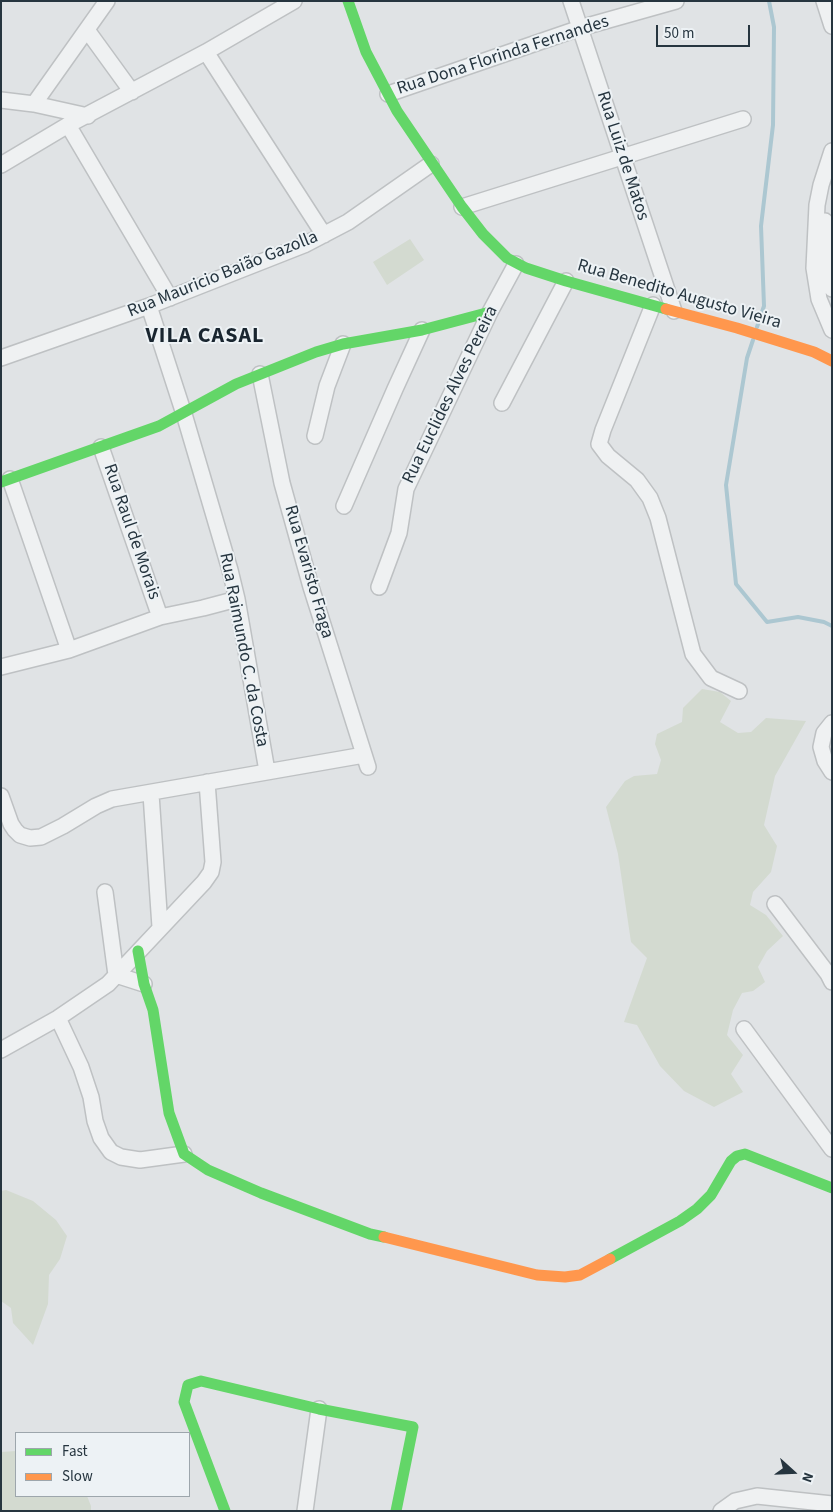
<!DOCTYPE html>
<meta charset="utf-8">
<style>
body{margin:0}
#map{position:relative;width:833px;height:1512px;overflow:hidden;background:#e0e3e5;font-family:"Source Sans 3",sans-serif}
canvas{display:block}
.frame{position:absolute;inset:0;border:2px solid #26353f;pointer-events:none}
.legend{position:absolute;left:15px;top:1432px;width:175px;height:65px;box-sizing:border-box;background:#edf2f5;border:1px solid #9da6ac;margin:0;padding:6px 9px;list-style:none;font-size:15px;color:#26353f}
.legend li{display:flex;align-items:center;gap:10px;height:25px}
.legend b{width:25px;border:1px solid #9da6ac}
.north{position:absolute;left:768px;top:1447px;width:50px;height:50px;-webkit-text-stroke:4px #edf2f5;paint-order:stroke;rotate:110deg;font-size:14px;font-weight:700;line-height:20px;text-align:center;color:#26353f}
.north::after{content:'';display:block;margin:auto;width:18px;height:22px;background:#26353f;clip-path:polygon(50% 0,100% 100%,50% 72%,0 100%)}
.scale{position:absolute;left:656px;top:25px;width:94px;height:22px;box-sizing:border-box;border:2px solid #26353f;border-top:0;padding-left:6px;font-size:15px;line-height:18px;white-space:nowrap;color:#26353f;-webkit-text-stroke:4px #edf2f5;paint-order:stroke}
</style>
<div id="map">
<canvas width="833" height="1512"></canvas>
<div class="frame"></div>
<ul class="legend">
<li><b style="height:6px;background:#63d668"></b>Fast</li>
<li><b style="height:6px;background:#ff974d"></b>Slow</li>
</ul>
<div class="north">N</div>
<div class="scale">50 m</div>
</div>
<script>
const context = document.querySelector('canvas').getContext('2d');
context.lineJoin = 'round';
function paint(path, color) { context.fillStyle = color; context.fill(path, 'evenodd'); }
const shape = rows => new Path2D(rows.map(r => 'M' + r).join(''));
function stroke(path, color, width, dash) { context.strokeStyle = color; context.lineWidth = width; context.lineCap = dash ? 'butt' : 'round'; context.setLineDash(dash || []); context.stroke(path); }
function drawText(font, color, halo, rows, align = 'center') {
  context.font = font + ' "Source Sans 3",sans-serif'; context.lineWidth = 4; context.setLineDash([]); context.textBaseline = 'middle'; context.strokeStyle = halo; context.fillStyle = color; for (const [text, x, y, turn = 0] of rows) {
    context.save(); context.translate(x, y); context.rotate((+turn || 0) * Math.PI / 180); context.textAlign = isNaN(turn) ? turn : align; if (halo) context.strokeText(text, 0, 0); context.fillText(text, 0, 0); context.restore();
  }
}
const green = shape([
 [410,239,424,260,387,285,373,262],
 [702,689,720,692,731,701,720,722,738,733,751,732,766,718,806,721,775,776,764,825,777,846,771,872,753,892,750,905,766,915,783,936,767,951,758,967,765,982,753,991,742,993,733,1010,727,1035,743,1055,731,1074,743,1092,714,1107,684,1091,660,1066,637,1025,624,1022,647,958,631,942,618,854,606,807,625,781,634,776,657,774,661,760,655,744,657,734,682,722,683,708],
 [6,1190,33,1201,56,1220,67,1236,60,1259,49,1275,48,1304,33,1345,13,1323,11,1308,1,1301,1,1191],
 [16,1451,16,1496,87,1496,91,1506,91,1511,1,1511,1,1452]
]);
const stream = shape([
 [757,327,764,306,761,226,773,125,774,27,769,1],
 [753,340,747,358,726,485,736,584,767,622,798,617,824,622,832,626]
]);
const street = shape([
 [571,1,674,311],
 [824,1,832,26],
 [87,30,132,92],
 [206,52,324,235],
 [388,94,580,28,676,1],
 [1,100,34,104,88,116],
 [34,104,107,1],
 [68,125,170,298],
 [832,151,821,185,817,205,814,268,819,299,832,330],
 [1,165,68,125,206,52,294,1],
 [462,207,743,119],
 [825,221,826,249,832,289],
 [653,305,603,430,599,444,608,456,637,480,650,498,658,518,693,654,711,678,739,691],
 [149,306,184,414,230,570,237,599,267,771],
 [1,358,149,306,304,245,348,222,431,164],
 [260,374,282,483,311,587,368,767],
 [502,403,566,281],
 [315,436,327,386,343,344],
 [101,447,160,617],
 [10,479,69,650],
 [344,506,395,389,422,330],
 [379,587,399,533,406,489,490,312,516,264],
 [1,667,69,650,160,617,203,608,237,599],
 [832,723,824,733,821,747,825,761,832,772],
 [151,794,160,927],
 [1,796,11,824,15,830,20,835,30,838,41,837,63,826,96,806,112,799,364,755],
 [105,892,116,975,144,984],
 [775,904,828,974,832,982],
 [58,1018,81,1067,91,1097,95,1121,101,1138,111,1152,121,1157,140,1160,184,1154],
 [744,1029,832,1149],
 [1,1050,58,1018,108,984,204,882,211,872,213,862,207,782],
 [305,1511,319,1409],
 [721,1511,735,1501,757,1496,832,1504]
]);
const fast = shape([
 [348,1,366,52,397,111,462,207,483,234,507,258,526,268,566,281,666,309],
 [1,482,159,426,236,384,316,352,343,344,422,330,490,312],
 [138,951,144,984,153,1010,169,1113,184,1154,208,1170,261,1193,370,1234,384,1237],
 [610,1259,680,1221,697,1209,711,1195,731,1161,737,1156,745,1154,832,1188],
 [225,1511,184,1402,188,1385,201,1381,319,1409,413,1427,396,1511]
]);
const slow = shape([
 [666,309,737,328,814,352,832,361],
 [384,1237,537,1275,565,1277,580,1275,610,1259]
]);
const streetNames = [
 ["Rua Dona Florinda Fernandes",503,56,-18],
 ["Rua Luiz de Matos",622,156,72],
 ["Rua Mauricio Baião Gazolla",223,275,-22],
 ["Rua Benedito Augusto Vieira",679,295,16],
 ["Rua Euclides Alves Pereira",451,395,-64],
 ["Rua Raul de Morais",131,532,71],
 ["Rua Evaristo Fraga",308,572,74],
 ["Rua Raimundo C. da Costa",243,650,79]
];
const districtNames = [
 ["VILA CASAL",205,337]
];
paint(green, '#d3dad0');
stroke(stream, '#acc7d1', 4);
stroke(street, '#bec1c3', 18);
stroke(street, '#eff1f2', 15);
stroke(fast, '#63d668', 11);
stroke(slow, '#ff974d', 11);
drawText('18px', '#26353f', '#edf2f5', streetNames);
context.letterSpacing = '1px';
drawText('bold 22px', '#19252f', '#edf2f5', districtNames);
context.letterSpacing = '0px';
</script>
